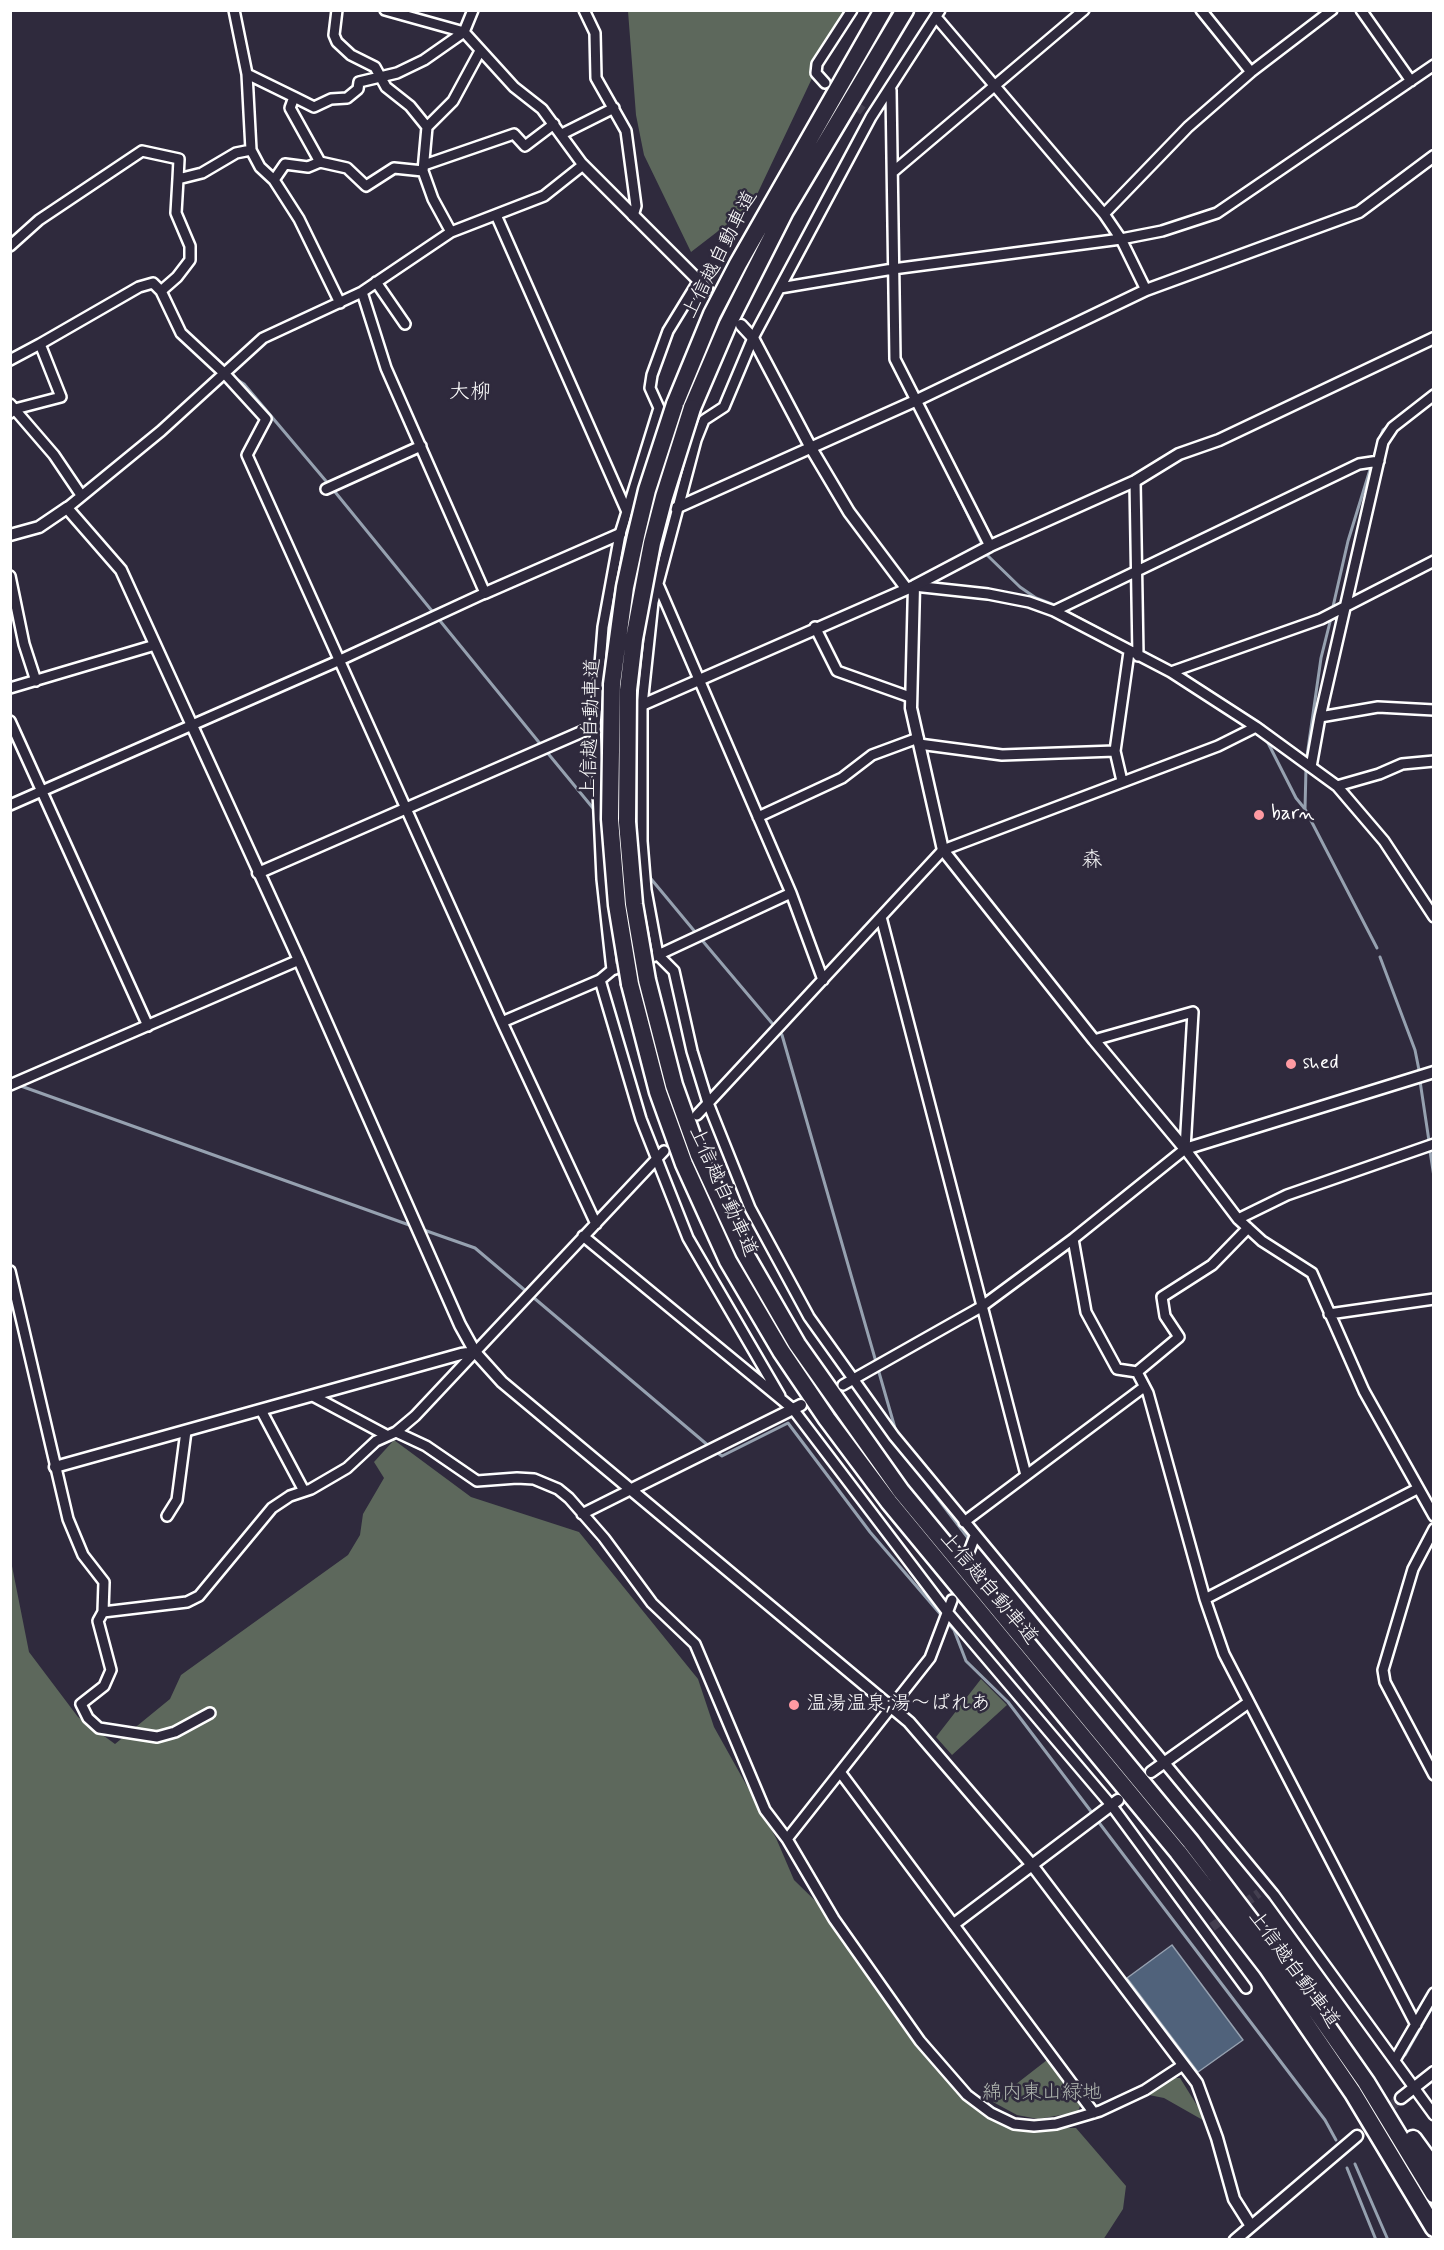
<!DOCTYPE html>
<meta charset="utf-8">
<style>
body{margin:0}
#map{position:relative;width:1444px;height:2250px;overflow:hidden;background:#2f2a3d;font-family:Mynerve,sans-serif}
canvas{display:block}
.frame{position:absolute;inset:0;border:12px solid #fff;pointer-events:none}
</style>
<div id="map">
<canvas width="1444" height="2250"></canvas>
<div class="frame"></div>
</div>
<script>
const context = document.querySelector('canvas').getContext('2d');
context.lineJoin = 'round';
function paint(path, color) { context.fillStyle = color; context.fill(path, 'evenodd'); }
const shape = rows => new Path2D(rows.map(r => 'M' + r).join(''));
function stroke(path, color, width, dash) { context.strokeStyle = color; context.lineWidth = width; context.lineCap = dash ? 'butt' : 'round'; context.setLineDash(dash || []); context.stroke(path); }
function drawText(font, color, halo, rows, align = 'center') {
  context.font = font + ' Mynerve,"Klee One",sans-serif'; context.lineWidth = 5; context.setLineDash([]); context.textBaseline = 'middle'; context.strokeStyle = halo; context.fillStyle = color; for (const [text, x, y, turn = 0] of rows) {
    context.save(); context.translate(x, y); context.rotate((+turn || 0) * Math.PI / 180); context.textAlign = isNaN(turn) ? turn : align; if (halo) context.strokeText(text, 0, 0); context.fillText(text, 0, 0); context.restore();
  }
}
const green = shape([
 [628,11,848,11,824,53,752,205,691,252,644,155,636,115],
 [394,1440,471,1497,579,1532,698,1679,714,1727,776,1838,794,1880,834,1919,928,2050,972,2105,1018,2128,1076,2128,1126,2186,1123,2209,1103,2240,11,2239,10,1556,29,1652,78,1717,115,1744,170,1699,181,1675,348,1555,360,1535,363,1514,384,1478,374,1462],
 [981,1679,1007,1705,952,1755,936,1737],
 [1047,2060,1081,2103,1078,2112,1038,2119,1017,2115,993,2102],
 [1174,2078,1180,2078,1208,2123,1164,2098,1149,2095]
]);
const water = shape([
 [1172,1945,1243,2040,1198,2072,1127,1978,1172,1945]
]);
const stream = shape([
 [236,379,244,384,331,487,542,746],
 [1379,441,1383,430,1390,425],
 [942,462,983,546],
 [987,555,1020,587,1036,598,1057,606],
 [1066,611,1173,668],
 [1332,611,1348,541,1377,447],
 [1179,671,1264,726,1264,729],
 [1264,735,1296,798,1305,809],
 [546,751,597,813],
 [1307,756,1321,658,1331,618],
 [1306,768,1305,809,1377,948],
 [647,874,696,933],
 [701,939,782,1035,897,1435],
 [1380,957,1415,1050,1419,1070],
 [1420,1081,1429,1141],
 [18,1085,412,1226],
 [1430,1151,1434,1177],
 [421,1229,475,1248,710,1447],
 [715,1451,722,1456,788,1423,870,1532,954,1630,966,1661,1008,1702,1093,1814],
 [903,1453,968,1538,965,1550],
 [1097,1820,1325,2120,1336,2140],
 [1405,2055,1434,2004],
 [1355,2164,1388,2240],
 [1347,2168,1376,2240]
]);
const minorTunnel = shape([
 [825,83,863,111],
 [1212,1927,1259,1893]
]);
const tertiaryTunnel = shape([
 [1357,2136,1401,2098]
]);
const minor = shape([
 [234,10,247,74,251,150,260,167,274,180,299,219,340,303],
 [337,10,334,35,337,42,351,55,375,67,386,87,410,106,427,127,423,171,433,199,451,232],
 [584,10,595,33,596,78,626,131,636,206,633,216],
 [940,10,871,117,753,338,724,407,704,420,696,440,653,602,642,705,642,841,646,890,658,955,674,971,692,1051,708,1103,750,1208,809,1317,894,1436,1274,1895,1434,2115],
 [1201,10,1251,72],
 [1361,10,1411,81],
 [936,17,1104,214,1121,239,1146,290],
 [247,74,294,97],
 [825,83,816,73,817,64,852,10],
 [891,90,895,359,990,546],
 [427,127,453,101,480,51],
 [562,134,614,108],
 [320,162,347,168,366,186,394,168,423,171],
 [424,165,514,134,525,146,554,124],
 [894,171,1084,10],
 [274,180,285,164,308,167,320,162,290,108,294,97,314,107,331,99,347,98,358,89,359,82,397,73,424,60,464,32,473,10],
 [1104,214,1188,127,1251,72,1332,10],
 [496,215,627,512],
 [10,246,39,220,142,151,179,159,178,179,202,173,236,153,251,150],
 [376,282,405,324],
 [780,288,893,269,1121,239,1162,231,1217,213,1434,65],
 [161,291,177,277,190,260,190,246,176,213,178,179],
 [10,360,40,344],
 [10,404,54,455,81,495],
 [10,413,15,409,61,397,40,344,139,287,153,283,161,291,181,333,224,373,266,419,247,455,502,1022,596,1224],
 [1135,481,1138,656],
 [326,489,421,446],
 [67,508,161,431,263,338,362,292,451,232,544,196,583,165,542,109,514,87,464,32,385,10],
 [10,576,24,644,36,681],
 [657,582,791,893,823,980],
 [914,586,988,594,1029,602,1054,611,1171,672,1256,727,1337,786,1384,841,1434,917],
 [1054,611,1359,464,1379,461],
 [815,627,837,671,910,697],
 [1171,672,1321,619,1434,561],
 [10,688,155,645],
 [1320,717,1383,442,1393,427,1434,395],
 [10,721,148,1026],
 [919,744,1002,755,1115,751],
 [1311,767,1320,717,1378,707,1434,710],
 [1122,781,1115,751,1129,652],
 [1337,786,1379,774,1402,764,1434,761],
 [10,805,338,661,485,593,386,368,362,292],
 [758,817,842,778,872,755,918,738],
 [881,917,1026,1475],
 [612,970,602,879,595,726,603,627,620,534,659,408,650,388,652,375,668,331,698,282],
 [600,980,641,1119,688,1238,780,1396],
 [502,1022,600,980,612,970,658,955,791,893],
 [1094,1040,1193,1012,1185,1149,1238,1219,1262,1241,1312,1273,1364,1391,1434,1516],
 [10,1085,299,960],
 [697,1115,943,850,1218,746,1256,727],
 [1238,1219,1287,1195,1434,1144],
 [583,1236,793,1409,948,1613,1112,1806,1246,1988],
 [1073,1239,1086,1312,1117,1369,1137,1372,1148,1393,1205,1599,1224,1654,1416,2025],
 [10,1271,68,1519,83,1555,104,1582,103,1612,187,1602,199,1596,272,1508,290,1496,311,1489,347,1468,376,1441,396,1432,415,1416,664,1151],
 [1329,1314,1434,1299],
 [1137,1372,1179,1337,1165,1316,1162,1297,1212,1265,1248,1228],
 [843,1385,981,1307,1073,1239,1185,1149],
 [313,1396,386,1435],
 [261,1410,304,1491],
 [396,1432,426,1446,477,1481,517,1478,534,1479,558,1489,569,1498,604,1538,652,1603,695,1644,765,1810,787,1839,834,1919,920,2041,967,2095,991,2113,1014,2124,1034,2126,1056,2124,1100,2111,1145,2090,1183,2065],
 [582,1514,632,1489],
 [167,1516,177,1500,186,1431],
 [964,1522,1144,1387],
 [1434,1529,1413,1569,1383,1670,1385,1682,1434,1775],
 [968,1554,975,1536],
 [1205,1599,1417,1489],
 [103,1612,98,1621,111,1670,104,1686,81,1704,88,1718,99,1728,157,1737,175,1732,210,1713],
 [840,1772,1094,2113],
 [787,1839,930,1658,952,1600],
 [1395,2060,1434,1993]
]);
const tertiary = shape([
 [583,165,707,289],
 [741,325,753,338,811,448,849,512,906,588],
 [676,508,915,401,1146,290,1359,212,1434,156],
 [10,535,39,527,67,508,121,570,299,960,460,1325,475,1352,502,1382,909,1722,1032,1865,1197,2083,1217,2138,1234,2199,1251,2226],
 [914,586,911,708,943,850,1094,1040,1185,1149,1434,1072],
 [485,593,620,534],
 [642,705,914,586,990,546,1135,481,1179,454,1219,440,1434,338],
 [258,873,595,726],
 [55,1467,461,1354,475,1352],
 [632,1489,801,1405],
 [1151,1772,1248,1703],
 [954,1924,1118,1800],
 [1401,2098,1434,2072],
 [1235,2240,1357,2136]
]);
const motorway = shape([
 [675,404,712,314,738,264,883,10],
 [692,408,728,324,785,211,905,10],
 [647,980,674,1085,699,1155,744,1252,797,1344,901,1491,1191,1842,1280,1959,1366,2082,1434,2194],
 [630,984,658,1092,684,1164,728,1261,781,1351,827,1419,889,1502,1178,1852,1267,1967,1353,2093,1434,2228],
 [1413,2139,1434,2168]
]);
const motorwayBridge = shape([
 [647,980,634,904,627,822,628,690,634,639,652,543,664,497,692,408],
 [630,984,617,905,610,819,612,684,625,587,636,536,647,490,675,404]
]);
const markers = [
 [1259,815,6,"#ff9aa2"],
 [1291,1064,6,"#ff9aa2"],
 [794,1705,6,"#ff9aa2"]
];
const streetNames = [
 ["上信越自動車道",721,255,-63],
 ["上信越自動車道",592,728,-88],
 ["上信越自動車道",722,1192,66],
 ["上信越自動車道",988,1589,50],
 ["上信越自動車道",1293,1970,54]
];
const poiNames = [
 ["barn",1271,815],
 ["shed",1303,1064],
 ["温湯温泉;湯〜ぱれあ",806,1705]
];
const parkNames = [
 ["綿内東山緑地",1042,2094]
];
const neighbourhoodNames = [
 ["大柳",470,394],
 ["森",1092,862]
];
paint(green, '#5d685c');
paint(water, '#50627b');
stroke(water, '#96a1b0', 1.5);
stroke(stream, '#96a1b0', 3);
stroke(minorTunnel, '#443f50', 9, [9, 4.5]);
stroke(tertiaryTunnel, '#443f50', 10, [10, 5]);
stroke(minor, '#fff', 14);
stroke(tertiary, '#fff', 15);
stroke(motorway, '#fff', 21);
stroke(minor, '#2f2a3d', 9);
stroke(tertiary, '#2f2a3d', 10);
stroke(motorway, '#2f2a3d', 16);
stroke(motorwayBridge, '#fff', 21, []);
stroke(motorwayBridge, '#2f2a3d', 16);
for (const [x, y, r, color] of markers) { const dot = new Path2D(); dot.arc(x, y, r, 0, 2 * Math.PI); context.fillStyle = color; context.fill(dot); stroke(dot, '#2f2a3d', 2); }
drawText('20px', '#fff', '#2f2a3d', streetNames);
drawText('20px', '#fff', '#2f2a3d', poiNames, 'left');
drawText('20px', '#aeb4ae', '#2f2a3d', parkNames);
drawText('21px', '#fff', '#2f2a3d', neighbourhoodNames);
</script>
